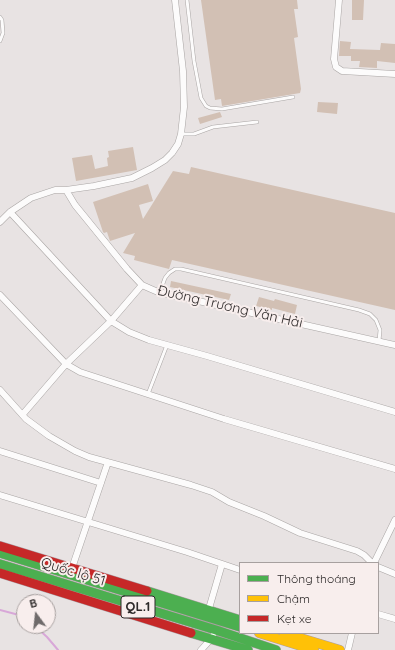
<!DOCTYPE html>
<meta charset="utf-8">
<style>
body{margin:0}
#map{position:relative;width:395px;height:650px;overflow:hidden;background:#e8e3e3;font-family:Quicksand,sans-serif}
canvas{display:block}
.legend{position:absolute;left:239px;top:562px;width:140px;height:72px;box-sizing:border-box;background:#f8eeed;border:1px solid #a7a09f;margin:0;padding:5px 7px;list-style:none;font-size:12px;color:#2e2a2a}
.legend li{display:flex;align-items:center;gap:8px;height:20px}
.legend b{width:20px;border:1px solid #a7a09f}
.north{position:absolute;left:16px;top:594px;width:40px;height:40px;box-sizing:border-box;background:#f8eeed;border:1px solid #a7a09f;border-radius:50%;rotate:345deg;font-size:11px;font-weight:700;line-height:16px;text-align:center;color:#2e2a2a}
.north::after{content:'';display:block;margin:auto;width:14px;height:18px;background:#6f6b6b;clip-path:polygon(50% 0,100% 100%,50% 72%,0 100%)}
</style>
<div id="map">
<canvas width="395" height="650"></canvas>
<ul class="legend">
<li><b style="height:5px;background:#4caf50"></b>Thông thoáng</li>
<li><b style="height:5px;background:#ffc107"></b>Chậm</li>
<li><b style="height:5px;background:#c62828"></b>Kẹt xe</li>
</ul>
<div class="north">B</div>
</div>
<script>
const context = document.querySelector('canvas').getContext('2d');
context.lineJoin = 'round';
const shape = rows => new Path2D(rows.map(r => 'M' + r).join(''));
function stroke(path, color, width, dash) { context.strokeStyle = color; context.lineWidth = width; context.lineCap = dash ? 'butt' : 'round'; context.setLineDash(dash || []); context.stroke(path); }
function paint(path, color) { context.fillStyle = color; context.fill(path, 'evenodd'); }
function drawText(font, color, halo, rows, align = 'center') {
  context.font = font + ' Quicksand,sans-serif'; context.lineWidth = 4; context.setLineDash([]); context.textBaseline = 'middle'; context.strokeStyle = halo; context.fillStyle = color; for (const [text, x, y, turn = 0] of rows) {
    context.save(); context.translate(x, y); context.rotate((+turn || 0) * Math.PI / 180); context.textAlign = isNaN(turn) ? turn : align; if (halo) context.strokeText(text, 0, 0); context.fillText(text, 0, 0); context.restore();
  }
}
const stream = shape([
 [0,610,19,615,24,618],
 [35,626,47,637,58,650]
]);
const building = shape([
 [201,0,297,0,298,9,294,9,298,37,294,38,301,89,300,93,222,106,221,99,215,100],
 [352,0,364,0,363,20,352,20],
 [340,41,351,42,350,49,380,50,381,43,395,44,395,63,377,61,377,68,359,67,360,61,351,61,351,56,339,56],
 [318,102,338,103,337,114,317,112],
 [220,112,222,117,200,124,198,118],
 [133,147,137,170,76,181,72,158,92,155,95,169,108,166,107,158,109,157,108,151],
 [191,167,395,213,395,310,172,260,169,269,134,260,135,256,123,253,135,233,110,241,107,232,104,233,103,232,93,202,148,184,153,201,139,205,143,219,173,171,189,174],
 [171,281,231,294,229,300,170,287],
 [259,297,274,301,275,299,297,305,295,314,272,308,272,310,256,306]
]);
const lane = shape([
 [187,0,194,61,201,98,206,106,210,108,222,109,293,97],
 [0,17,2,20,3,33,0,41],
 [181,134,194,134,213,127,257,122],
 [160,292,165,278,169,273,175,269,181,269,359,310,370,314,376,320,380,330,379,341],
 [148,394,167,345]
]);
const street = shape([
 [339,0,334,59,336,67,342,71,395,74],
 [66,190,94,186,132,178,152,168,165,160,172,153,178,144,181,134,184,107,183,71,175,0],
 [10,212,111,321,129,332,149,340,207,356,395,412],
 [0,222,10,212,31,198,55,190,66,190,75,205,84,216,127,269,142,285,151,289,158,292,395,345],
 [0,295,66,364,80,372,224,419,395,469],
 [0,390,26,419,49,436,75,451,89,457,191,485,212,492,229,502,264,516,300,533,357,551,364,555,372,563],
 [23,414,66,364,111,321,142,285],
 [0,451,101,483],
 [0,495,187,552,240,570],
 [374,563,395,520],
 [378,567,395,574],
 [71,571,108,462],
 [208,612,222,564],
 [378,614,395,619],
 [201,650,211,639,213,636],
 [348,650,352,633]
]);
const fast = shape([
 [0,553,240,627],
 [0,564,216,630,276,650],
 [147,591,240,620],
 [191,633,248,650]
]);
const slow = shape([
 [259,633,314,650],
 [284,633,340,650]
]);
const jam = shape([
 [0,546,147,591],
 [0,573,191,633]
]);
const shields = [
 [138,607,34]
];
const shieldNames = [
 ["QL.1",138,607]
];
const streetNames = [
 ["Đường Trương Văn Hải",230,307,13],
 ["Quốc lộ 51",73,572,17]
];
stroke(stream, '#d8a7d8', 2);
paint(building, '#d2c0b4');
stroke(lane, '#a9a5a4', 4);
stroke(street, '#a9a5a4', 7);
stroke(fast, '#ac9ea3', 10);
stroke(slow, '#ac9ea3', 10);
stroke(jam, '#ac9ea3', 10);
stroke(lane, '#fcfbfb', 3);
stroke(street, '#fcfbfb', 6);
stroke(fast, '#4caf50', 9);
stroke(slow, '#ffc107', 9);
stroke(jam, '#c62828', 9);
for (const [x, y, w] of shields) { const box = new Path2D(); box.roundRect(x - w / 2, y - 11, w, 22, 3); context.fillStyle = '#f8eeed'; context.fill(box); stroke(box, '#2e2a2a', 1); }
drawText('bold 13px', '#2e2a2a', null, shieldNames);
drawText('14px', '#2e2a2a', '#f8eeed', streetNames);
</script>
